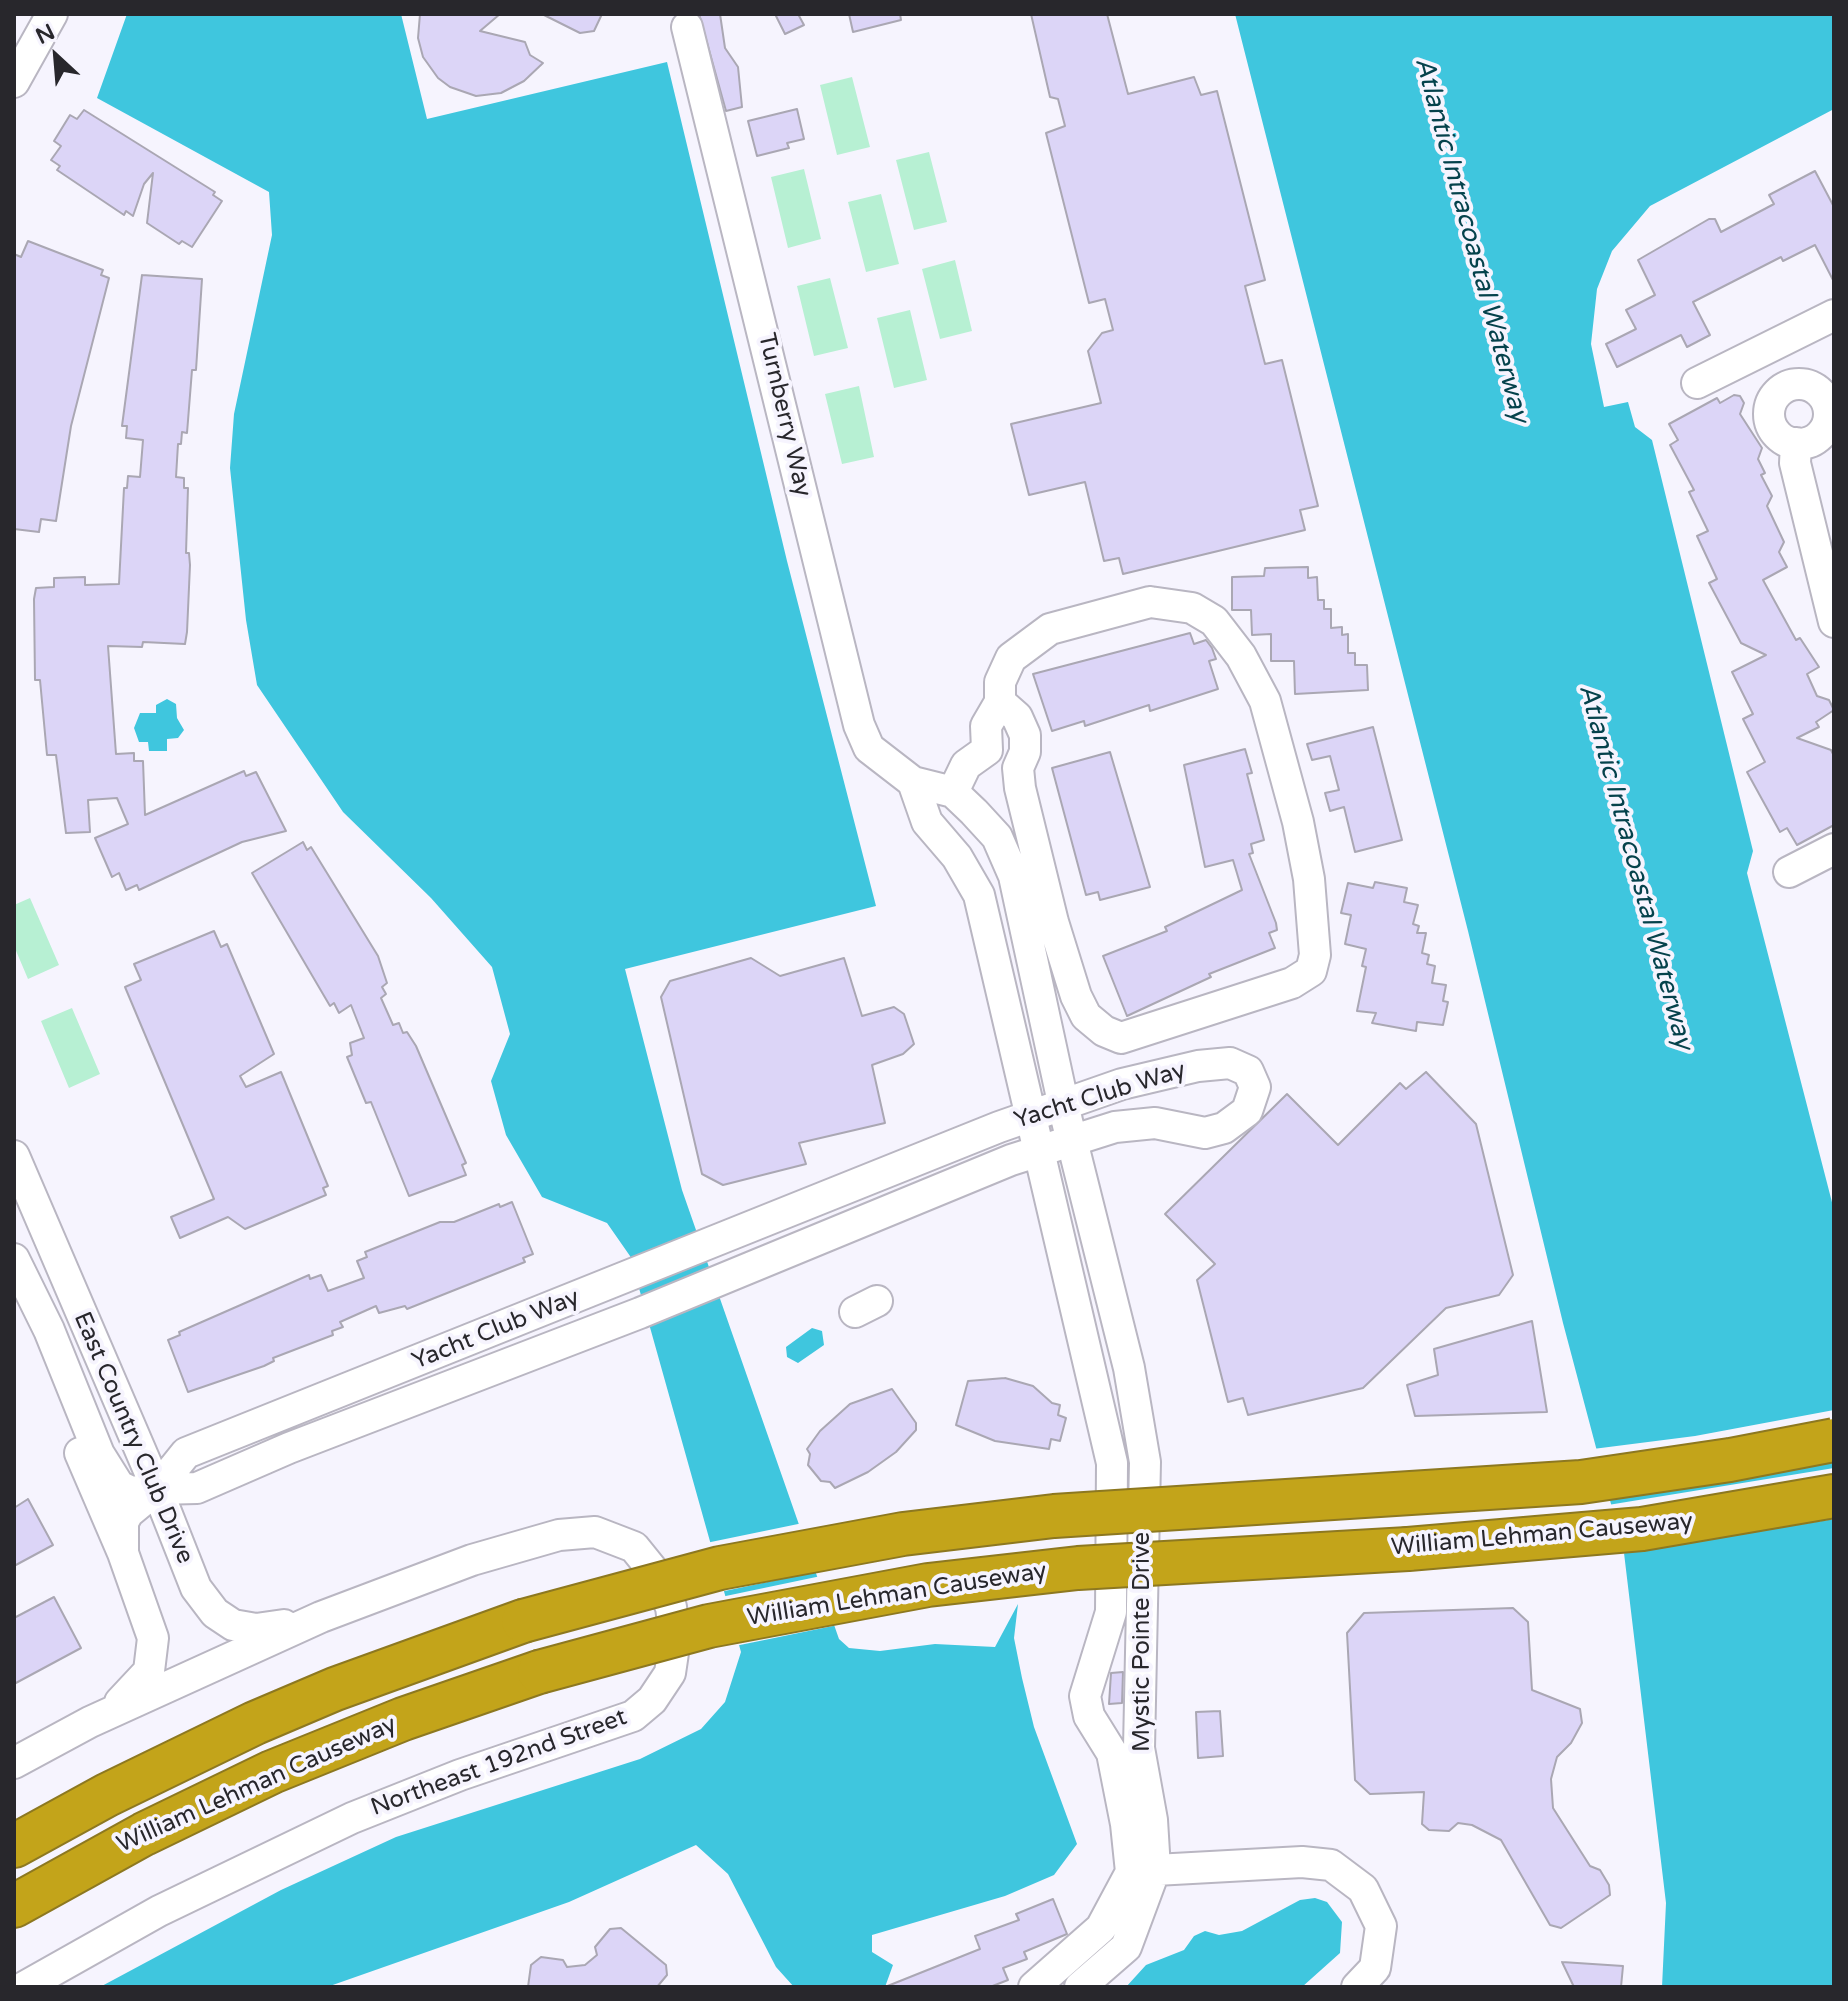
<!DOCTYPE html>
<style>
body{margin:0}
#map{position:relative;width:1848px;height:2001px;overflow:hidden;background:#f6f4fe;font-family:"Varela Round",sans-serif}
canvas{display:block}
.frame{position:absolute;inset:0;border:16px solid #28272c;pointer-events:none}
.north{position:absolute;left:16px;top:16px;width:80px;height:80px;-webkit-text-stroke:6px #f6f4fe;paint-order:stroke;rotate:334deg;font-size:22px;font-weight:700;line-height:32px;text-align:center;color:#28272c}
.north::after{content:'';display:block;margin:auto;width:28px;height:36px;background:#28272c;clip-path:polygon(50% 0,100% 100%,50% 72%,0 100%)}
</style>
<div id="map">
<canvas width="1848" height="2001"></canvas>
<div class="frame"></div>
<div class="north">N</div>
</div>
<script>
const context = document.querySelector('canvas').getContext('2d');
context.lineJoin = 'round';
function paint(path, color) { context.fillStyle = color; context.fill(path, 'evenodd'); }
const shape = rows => new Path2D(rows.map(r => 'M' + r).join(''));
function stroke(path, color, width, dash) { context.strokeStyle = color; context.lineWidth = width; context.lineCap = dash ? 'butt' : 'round'; context.setLineDash(dash || []); context.stroke(path); }
function drawText(font, color, halo, rows, align = 'center') {
  context.font = font + ' "Varela Round",sans-serif'; context.lineWidth = 8; context.setLineDash([]); context.textBaseline = 'middle'; context.strokeStyle = halo; context.fillStyle = color; for (const [text, x, y, turn = 0] of rows) {
    context.save(); context.translate(x, y); context.rotate((+turn || 0) * Math.PI / 180); context.textAlign = isNaN(turn) ? turn : align; if (halo) context.strokeText(text, 0, 0); context.fillText(text, 0, 0); context.restore();
  }
}
const green = shape([
 [852,77,870,147,837,155,820,85],
 [929,152,947,222,914,230,896,160],
 [804,169,821,239,788,248,771,177],
 [881,194,899,264,866,272,848,202],
 [955,260,972,331,940,339,922,269],
 [830,278,848,348,814,356,797,286],
 [910,310,927,380,894,388,877,318],
 [859,386,874,457,842,464,825,394],
 [30,898,59,965,28,979,14,946,14,905],
 [72,1008,100,1074,69,1088,41,1021]
]);
const water = shape([
 [127,14,401,14,427,119,667,62,787,561,876,906,625,969,682,1190,839,1639,849,1648,880,1651,935,1644,995,1647,1018,1604,1014,1638,1022,1678,1034,1727,1077,1844,1054,1875,1005,1896,872,1935,872,1952,893,1965,885,1987,794,1987,776,1967,728,1874,696,1845,569,1902,327,1987,100,1987,281,1890,396,1837,640,1759,701,1729,725,1702,741,1652,630,1256,607,1223,542,1197,506,1135,491,1081,510,1034,492,967,431,898,343,812,257,685,246,620,230,468,234,414,272,235,269,192,97,98],
 [1235,14,1834,14,1834,109,1650,206,1612,251,1597,289,1591,344,1604,407,1628,402,1635,427,1652,440,1753,851,1747,873,1834,1210,1834,1987,1662,1987,1666,1903,1624,1553,1563,1323,1468,931],
 [167,699,176,704,177,718,184,730,178,738,167,739,167,751,149,751,148,742,139,742,134,728,140,713,156,713,156,705],
 [812,1328,822,1331,824,1345,798,1363,787,1357,786,1347],
 [1315,1898,1327,1902,1342,1922,1340,1953,1302,1987,1126,1987,1146,1965,1184,1950,1194,1936,1205,1931,1219,1935,1242,1931,1300,1900]
]);
const pier = shape([
 [1834,1410,1834,1462,1606,1500,1593,1449,1695,1436],
 [1834,1468,1834,1519,1620,1554,1608,1505],
 [803,1523,820,1571,720,1592,706,1543],
 [821,1576,838,1625,735,1646,721,1597]
]);
const building = shape([
 [420,14,500,14,480,31,525,42,530,55,543,63,524,81,501,93,476,96,450,87,438,78,423,57,418,38,420,14],
 [542,14,602,14,594,31,580,33,542,14],
 [699,14,720,14,725,48,738,67,742,107,726,111,699,14],
 [775,14,798,14,804,25,785,34,775,14],
 [849,14,900,14,901,20,853,32,849,14],
 [1031,14,1107,14,1128,94,1194,77,1201,95,1217,91,1265,280,1245,286,1265,364,1282,360,1318,506,1300,510,1305,530,1123,574,1119,558,1104,561,1085,482,1029,495,1011,424,1101,403,1088,351,1102,333,1113,330,1105,299,1089,303,1046,133,1065,126,1058,99,1050,97,1031,14],
 [797,109,804,139,787,143,789,148,757,156,748,121,797,109],
 [84,110,215,192,213,195,222,201,192,247,182,241,179,244,147,223,153,173,144,184,133,216,126,211,124,215,57,170,60,166,51,160,61,146,54,141,70,115,77,119,84,110],
 [1815,171,1834,207,1834,282,1815,245,1783,261,1781,257,1693,302,1710,335,1687,347,1681,335,1617,367,1606,344,1636,329,1626,310,1655,295,1638,260,1709,219,1715,219,1721,232,1774,204,1769,195,1815,171],
 [28,241,103,270,101,275,109,278,71,426,56,521,41,519,39,532,14,529,14,254,21,257,28,241],
 [142,275,202,279,196,370,192,370,187,433,182,432,181,444,178,444,176,477,184,478,184,488,188,488,186,553,189,553,190,565,187,632,185,644,143,642,142,647,108,646,116,754,134,753,134,761,143,761,145,815,244,771,246,776,256,772,286,831,242,842,139,890,137,885,126,890,119,873,112,877,95,838,128,824,117,798,88,800,90,832,66,833,56,755,47,755,40,680,35,680,34,599,36,588,54,587,54,578,85,577,85,585,119,584,124,488,127,488,128,476,140,477,143,440,126,438,127,426,122,426,142,275],
 [1734,395,1740,396,1744,403,1740,414,1762,448,1758,459,1765,473,1761,475,1772,496,1767,506,1784,542,1779,552,1787,567,1763,580,1796,640,1800,638,1819,667,1807,674,1817,696,1829,700,1834,710,1816,722,1819,727,1797,738,1831,750,1834,756,1834,825,1797,845,1787,828,1780,832,1747,772,1765,762,1743,719,1753,714,1732,672,1766,655,1741,643,1709,583,1717,579,1697,536,1708,531,1689,492,1694,490,1670,445,1678,440,1669,424,1717,398,1720,403,1734,395],
 [1308,567,1308,578,1317,577,1318,600,1324,600,1324,609,1331,609,1331,628,1342,627,1342,635,1348,634,1348,653,1355,653,1355,665,1367,665,1368,690,1295,694,1294,661,1271,661,1271,634,1252,635,1251,610,1232,610,1232,577,1264,576,1265,568,1308,567],
 [1190,633,1194,644,1206,640,1212,648,1216,659,1209,661,1218,689,1150,711,1149,705,1085,726,1084,721,1052,731,1033,674,1190,633],
 [1373,727,1402,840,1355,852,1344,807,1330,811,1325,793,1339,790,1330,756,1312,760,1307,744,1373,727],
 [1245,749,1252,773,1247,774,1264,840,1251,844,1253,853,1249,854,1276,923,1277,930,1269,933,1275,948,1209,974,1211,977,1127,1016,1103,956,1167,931,1165,927,1242,890,1233,860,1205,867,1184,765,1245,749],
 [1110,752,1150,887,1100,900,1098,892,1086,895,1052,768,1110,752],
 [303,842,307,850,311,847,378,956,387,983,382,987,386,994,381,998,393,1025,399,1023,403,1033,407,1032,416,1046,466,1163,462,1165,466,1175,409,1196,371,1102,366,1103,347,1057,352,1055,350,1043,364,1038,351,1005,339,1013,334,1003,330,1006,252,873,303,842],
 [1375,882,1407,888,1404,902,1418,905,1413,924,1419,926,1417,933,1426,933,1422,953,1429,955,1427,964,1435,966,1432,983,1446,985,1443,1001,1448,1002,1443,1025,1417,1022,1416,1031,1372,1023,1376,1013,1357,1011,1366,967,1362,966,1366,949,1345,944,1351,915,1341,913,1348,883,1373,888,1375,882],
 [214,931,221,947,227,944,274,1054,240,1076,246,1087,281,1072,328,1186,323,1188,326,1195,245,1229,228,1217,180,1238,171,1217,214,1199,125,987,141,980,134,964,214,931],
 [751,958,780,976,844,958,862,1016,894,1007,904,1014,914,1044,903,1054,872,1065,885,1123,799,1143,806,1164,723,1185,702,1174,661,997,670,981,751,958],
 [1426,1072,1476,1124,1513,1275,1499,1295,1446,1308,1363,1388,1248,1415,1243,1398,1228,1402,1197,1280,1215,1264,1165,1214,1287,1094,1338,1145,1400,1083,1406,1089,1426,1072],
 [512,1202,533,1254,523,1258,525,1262,407,1309,405,1306,379,1313,376,1306,340,1322,343,1327,332,1331,333,1335,273,1358,274,1361,264,1366,188,1392,168,1340,180,1335,179,1332,309,1275,310,1279,321,1275,328,1291,364,1278,357,1261,367,1257,365,1252,440,1222,454,1222,499,1204,500,1207,512,1202],
 [1532,1321,1547,1412,1415,1416,1407,1385,1438,1375,1434,1349,1532,1321],
 [1005,1378,1033,1386,1052,1403,1060,1405,1058,1415,1066,1418,1060,1441,1051,1439,1049,1449,995,1441,956,1425,968,1381,1005,1378],
 [892,1389,916,1423,916,1430,896,1452,868,1472,835,1488,830,1482,821,1481,808,1465,810,1454,807,1449,820,1431,850,1404,892,1389],
 [28,1499,53,1545,14,1566,14,1508,28,1499],
 [54,1597,81,1648,14,1684,14,1618,54,1597],
 [1513,1608,1528,1622,1532,1690,1580,1709,1582,1723,1571,1743,1557,1757,1551,1779,1553,1808,1590,1866,1600,1870,1609,1885,1610,1895,1561,1928,1550,1925,1501,1840,1472,1825,1458,1823,1449,1831,1429,1830,1422,1824,1424,1792,1370,1794,1355,1780,1347,1633,1364,1613,1513,1608],
 [1123,1672,1122,1703,1109,1704,1111,1673,1123,1672],
 [1220,1711,1223,1756,1198,1758,1196,1712,1220,1711],
 [1053,1899,1067,1934,1024,1952,1027,1959,1003,1968,1008,1980,990,1987,885,1987,980,1949,975,1936,1019,1920,1016,1914,1053,1899],
 [621,1928,666,1965,667,1975,657,1987,528,1987,531,1965,541,1957,563,1960,567,1967,585,1965,597,1955,595,1947,610,1929,621,1928],
 [1562,1962,1623,1966,1621,1987,1574,1987,1562,1962]
]);
const minor = shape([
 [687,27,859,725,869,748,913,782,953,792,974,812,997,837,1014,876,1067,1121,1129,1368,1145,1462,1139,1748,1152,1820,1155,1869,1126,1947,1080,1987],
 [14,82,52,14],
 [1697,383,1834,315],
 '1769 414a30 30 0 1 1 60 0a30 30 0 1 1-60 0Z',
 [1796,443,1795,463,1834,622],
 [1150,602,1192,608,1214,621,1241,656,1265,701,1298,822,1309,879,1315,955,1311,971,1292,983,1121,1038,1104,1031,1086,1016,1076,996,1053,922,1020,788,1018,768,1025,752,1025,735,1017,717,1000,702,1000,682,1011,658,1050,629,1150,602],
 [913,782,927,822,957,857,979,895,1112,1463,1111,1612,1085,1696,1089,1716,1112,1753,1126,1824,1131,1872,1101,1928,1034,1987],
 [953,792,966,765,987,750,986,726,1000,702],
 [1789,872,1834,849],
 [14,1156,157,1489,196,1588,215,1613,233,1625,256,1629,284,1625],
 [14,1259,49,1330,99,1454,119,1486,131,1492,157,1489,197,1488,289,1448,640,1313,1011,1160,1115,1127,1155,1123,1205,1133,1224,1128,1247,1111,1255,1087,1248,1071,1230,1063,1198,1066,1122,1084,999,1127,186,1453,157,1489,128,1513,123,1522,123,1553],
 [855,1312,877,1301],
 [80,1453,123,1553,153,1638,149,1671,120,1702],
 [14,1763,90,1722,321,1617,472,1560,559,1535,595,1532,634,1547,655,1573,671,1607,675,1639,670,1673,652,1700,633,1716,460,1775,352,1818,159,1911,24,1987],
 [1137,1871,1302,1862,1331,1865,1363,1889,1381,1926,1375,1968,1357,1987]
]);
const highway = shape([
 [1408,1549,1642,1529,1834,1496],
 [14,1846,107,1795,255,1723,335,1689,523,1621],
 [14,1906,144,1834,272,1772,403,1719,539,1672]
]);
const highwayBridge = shape([
 [523,1621,720,1568,903,1534,1054,1516,1581,1482,1730,1460,1834,1440],
 [539,1672,709,1626,928,1585,1078,1568,1408,1549]
]);
const streetNames = [
 ["Turnberry Way",784,415,77],
 ["Yacht Club Way",1100,1096,-17],
 ["Yacht Club Way",496,1330,-22],
 ["East Country Club Drive",133,1438,67],
 ["William Lehman Causeway",1542,1535,-5],
 ["William Lehman Causeway",897,1595,-9],
 ["Mystic Pointe Drive",1143,1642,-90],
 ["Northeast 192nd Street",499,1763,-20],
 ["William Lehman Causeway",257,1785,-24]
];
const waterNames = [
 ["Atlantic Intracoastal Waterway",1471,240,75],
 ["Atlantic Intracoastal Waterway",1635,867,75]
];
paint(green, '#b7f0d3');
paint(water, '#3fc6de');
paint(pier, '#f6f4fe');
paint(building, '#dcd5f7');
stroke(building, '#aaa7b3', 2);
stroke(minor, '#b9b6c2', 34);
stroke(highway, '#8d7820', 46);
stroke(minor, '#fff', 30);
stroke(highway, '#c3a41a', 42);
stroke(highwayBridge, '#8d7820', 46, []);
stroke(highwayBridge, '#c3a41a', 42);
drawText('24px', '#28272c', '#f6f4fe', streetNames);
drawText('italic 26px', '#05424c', '#f6f4fe', waterNames);
</script>
